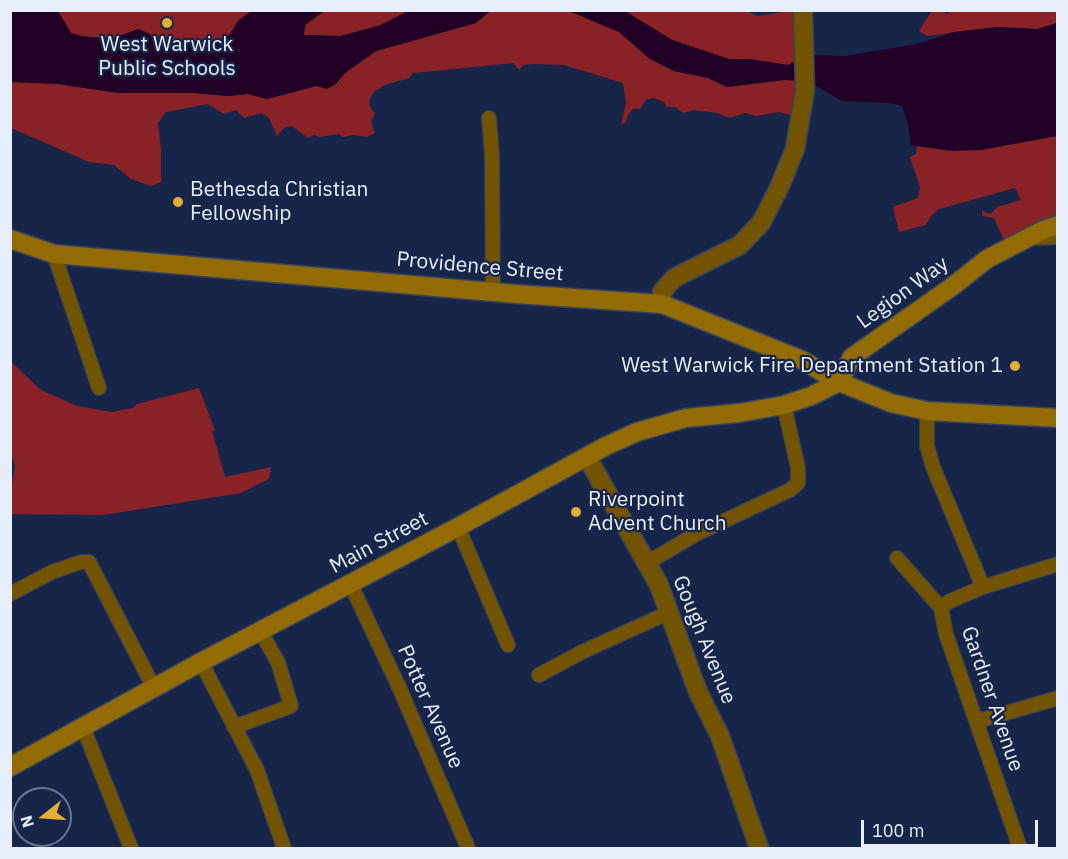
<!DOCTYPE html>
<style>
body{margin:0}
#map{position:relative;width:1068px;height:859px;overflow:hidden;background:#172648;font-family:"IBM Plex Sans",sans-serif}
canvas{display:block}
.frame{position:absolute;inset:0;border:12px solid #e7eefb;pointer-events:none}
.north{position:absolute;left:12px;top:787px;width:60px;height:60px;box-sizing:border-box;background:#172648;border:2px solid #6a7690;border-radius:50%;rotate:253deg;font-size:16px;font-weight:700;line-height:24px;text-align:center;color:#e7eefb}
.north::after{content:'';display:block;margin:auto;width:21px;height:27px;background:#e3ae34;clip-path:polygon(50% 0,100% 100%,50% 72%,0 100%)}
.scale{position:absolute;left:861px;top:820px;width:177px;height:27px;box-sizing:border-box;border:3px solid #e7eefb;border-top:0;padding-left:8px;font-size:18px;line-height:21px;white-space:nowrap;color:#e7eefb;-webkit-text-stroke:4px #172648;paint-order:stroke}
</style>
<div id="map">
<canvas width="1068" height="859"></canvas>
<div class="frame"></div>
<div class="north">N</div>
<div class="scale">100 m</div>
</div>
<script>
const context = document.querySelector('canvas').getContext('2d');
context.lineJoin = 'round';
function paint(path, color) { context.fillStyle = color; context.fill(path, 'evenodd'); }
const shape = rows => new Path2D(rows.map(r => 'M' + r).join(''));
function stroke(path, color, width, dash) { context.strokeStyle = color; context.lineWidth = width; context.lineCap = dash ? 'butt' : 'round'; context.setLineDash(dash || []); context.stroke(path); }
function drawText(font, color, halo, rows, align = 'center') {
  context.font = font + ' "IBM Plex Sans",sans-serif'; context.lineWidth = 4.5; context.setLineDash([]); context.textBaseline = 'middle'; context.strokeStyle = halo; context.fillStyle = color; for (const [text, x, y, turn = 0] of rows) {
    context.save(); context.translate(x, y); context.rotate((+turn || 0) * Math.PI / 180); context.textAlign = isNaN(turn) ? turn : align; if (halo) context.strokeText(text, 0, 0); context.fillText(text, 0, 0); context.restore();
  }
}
const green = shape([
 [746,10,757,16,790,11,807,11,804,57,788,65,749,59,729,59,672,40,625,11],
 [953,10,1057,11,1057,23,1037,29,997,27,927,36,919,31,932,11,941,11,947,14],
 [58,11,252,11,238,21,230,34,224,41,208,46,190,42,161,42,153,39,138,29,113,39,81,36,71,33],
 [324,11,408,11,381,25,341,36,304,35,305,25],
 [490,11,569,11,619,32,650,59,674,71,708,78,727,87,784,80,808,81,806,119,779,112,756,116,745,113,730,118,717,113,693,110,683,113,675,107,667,107,664,102,654,98,647,99,640,109,633,109,628,115,626,122,621,125,626,102,623,83,564,65,533,64,523,65,519,70,513,63,413,73,409,78,385,85,375,91,369,100,371,109,375,113,371,122,375,133,367,137,353,135,343,137,339,134,319,137,314,135,308,138,292,126,285,127,277,136,269,118,261,113,244,118,236,110,224,114,208,104,166,112,158,123,161,149,161,182,151,186,131,179,114,165,89,162,11,128,11,82,58,84,119,93,194,93,228,96,248,94,267,99,316,86,336,84,345,73,376,51,476,23],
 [1057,136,1057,225,1007,247,994,218,982,216,982,211,991,214,997,207,1021,200,1015,188,939,209,931,216,926,225,899,232,893,207,918,198,920,187,910,157,916,154,917,146,952,151],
 [11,362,41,390,77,406,112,412,133,408,137,404,199,388,215,430,212,431,225,477,271,467,269,479,241,493,104,515,11,514,11,492,15,466,10,449]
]);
const water = shape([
 [282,11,291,12,297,11,324,11,305,25,304,35,341,36,381,25,408,11,490,11,476,23,376,51,345,73,336,84,327,89,316,86,267,99,248,94,228,96,194,93,119,93,58,84,11,82,11,11,58,11,71,33,81,36,112,39,138,29,150,34,153,40,161,42,190,42,208,46,224,41,230,34,238,21,251,11],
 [569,11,625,11,672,40,729,59,749,59,788,65,810,55,845,56,918,44,954,32,997,27,1037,29,1057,23,1057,136,982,150,952,151,917,146,911,145,908,124,902,106,890,103,842,101,808,81,784,80,727,87,708,78,674,71,650,59,619,32]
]);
const minor = shape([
 [489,118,492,155,493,291],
 [1033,238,1058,237],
 [54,254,99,388],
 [927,411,927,446,933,467,983,587],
 [458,527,508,645],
 [897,558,941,608],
 [647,563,696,534,790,490,798,483,798,468,784,405],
 [350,583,399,687,468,848],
 [10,594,52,572,81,562,89,562,154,688],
 [201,662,257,770,284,848],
 [539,675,582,652,670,612],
 [978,721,1058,698],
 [83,727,131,848],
 [234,727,291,706,278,662,260,631],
 [1020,848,946,634,941,608,948,602,983,587,1058,564]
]);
const tertiary = shape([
 [662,304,662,292,674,278,740,245,761,223,779,188,795,149,805,90,803,10],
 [587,457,659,585,698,692,720,736,759,848]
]);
const secondary = shape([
 [10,239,54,254,516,294,662,304,802,360,839,382,891,403,927,411,1058,418],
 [10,767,201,662,458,527,606,446,637,432,686,418,739,413,784,405,811,396,839,382,852,357,953,286,987,259,1043,230,1058,225]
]);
const markers = [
 [167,23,6,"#e3ae34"],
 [178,202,6,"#e3ae34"],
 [1015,366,6,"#e3ae34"],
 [576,512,6,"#e3ae34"]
];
const poiNames = [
 ["West Warwick",167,45,"center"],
 ["Public Schools",167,69,"center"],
 ["Bethesda Christian",190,190],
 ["Fellowship",190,214],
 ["West Warwick Fire Department Station 1",1003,366,"right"],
 ["Riverpoint",588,500],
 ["Advent Church",588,524]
];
const streetNames = [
 ["Providence Street",480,267,5],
 ["Legion Way",903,293,-36],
 ["Main Street",379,543,-28],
 ["Gough Avenue",704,640,68],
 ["Gardner Avenue",992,699,71],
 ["Potter Avenue",430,707,66]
];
paint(green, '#892226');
paint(water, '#220026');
stroke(minor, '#344261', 16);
stroke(tertiary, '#344261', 21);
stroke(secondary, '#344261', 21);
stroke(minor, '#715302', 14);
stroke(tertiary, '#715302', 18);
stroke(secondary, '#926c03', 18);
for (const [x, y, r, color] of markers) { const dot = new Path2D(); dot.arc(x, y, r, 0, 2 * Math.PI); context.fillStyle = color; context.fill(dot); stroke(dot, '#172648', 2); }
drawText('21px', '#e7eefb', '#172648', poiNames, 'left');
drawText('21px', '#e7eefb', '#172648', streetNames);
</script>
